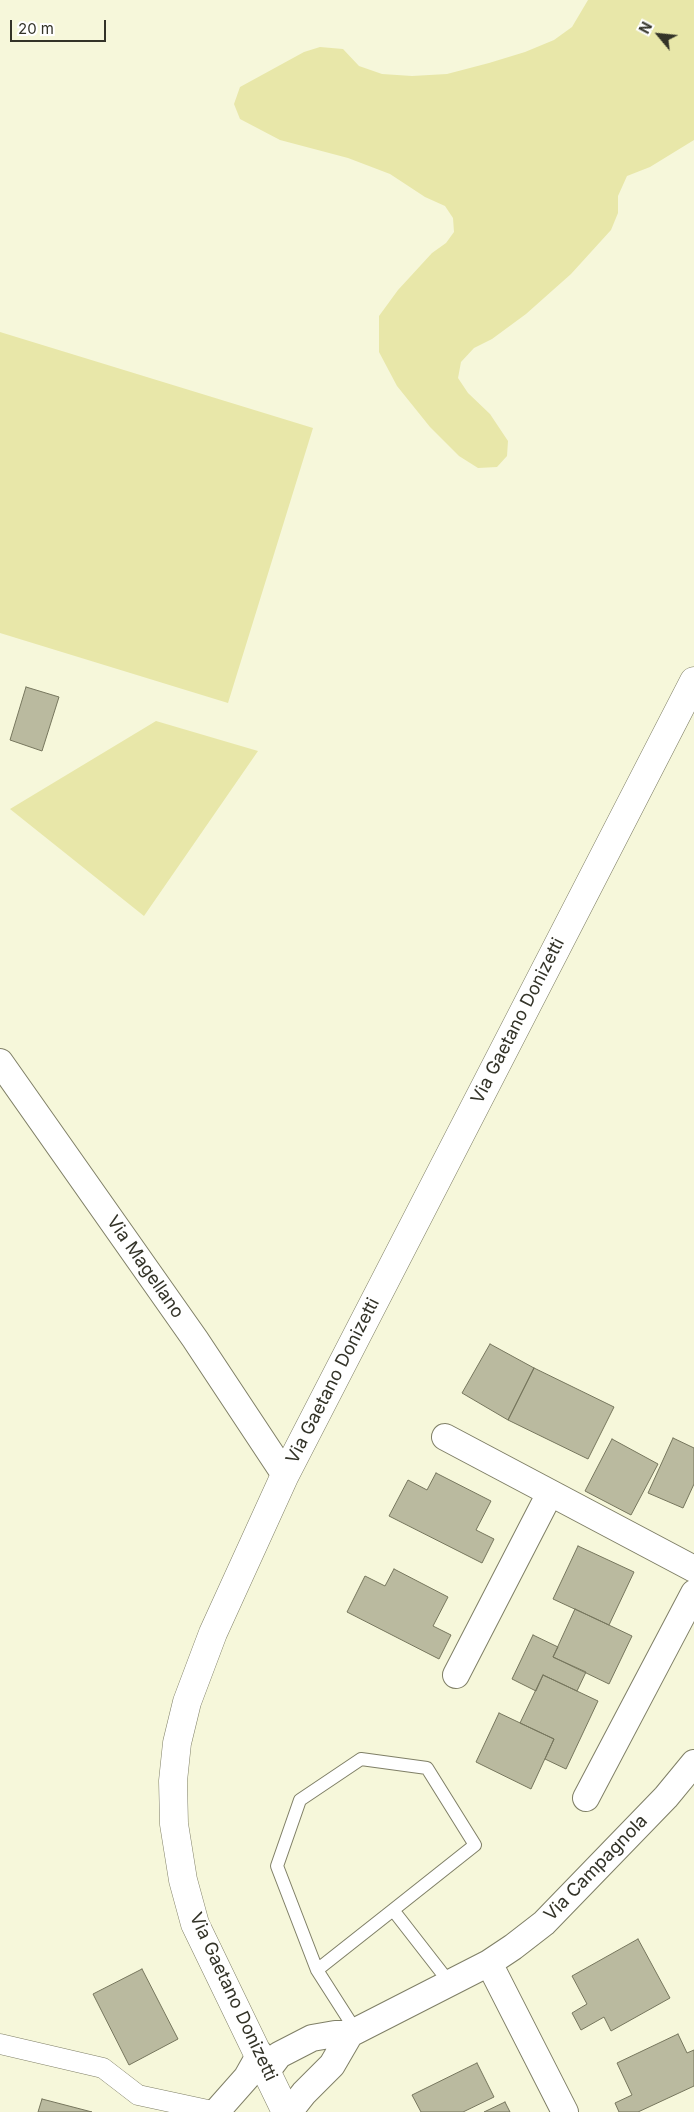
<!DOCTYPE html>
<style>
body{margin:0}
#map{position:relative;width:694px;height:2112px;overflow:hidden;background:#f6f7da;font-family:Inter,sans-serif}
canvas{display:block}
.north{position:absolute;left:634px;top:10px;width:50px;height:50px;-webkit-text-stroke:4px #fff;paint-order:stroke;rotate:298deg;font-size:14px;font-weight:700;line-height:20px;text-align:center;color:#333328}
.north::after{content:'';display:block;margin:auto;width:18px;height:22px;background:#333328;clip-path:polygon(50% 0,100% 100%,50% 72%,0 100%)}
.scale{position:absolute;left:10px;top:20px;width:96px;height:22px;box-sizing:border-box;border:2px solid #333328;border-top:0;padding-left:6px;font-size:15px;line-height:18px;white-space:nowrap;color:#333328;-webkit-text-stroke:4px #fff;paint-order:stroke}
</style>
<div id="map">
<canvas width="694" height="2112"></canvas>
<div class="north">N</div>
<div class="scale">20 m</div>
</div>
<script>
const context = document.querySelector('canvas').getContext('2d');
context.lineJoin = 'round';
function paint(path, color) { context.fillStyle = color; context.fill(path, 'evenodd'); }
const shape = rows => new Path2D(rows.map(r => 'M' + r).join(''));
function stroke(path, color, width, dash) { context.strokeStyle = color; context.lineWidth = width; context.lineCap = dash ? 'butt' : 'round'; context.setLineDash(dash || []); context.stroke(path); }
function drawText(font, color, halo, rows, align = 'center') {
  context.font = font + ' Inter,sans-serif'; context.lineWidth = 5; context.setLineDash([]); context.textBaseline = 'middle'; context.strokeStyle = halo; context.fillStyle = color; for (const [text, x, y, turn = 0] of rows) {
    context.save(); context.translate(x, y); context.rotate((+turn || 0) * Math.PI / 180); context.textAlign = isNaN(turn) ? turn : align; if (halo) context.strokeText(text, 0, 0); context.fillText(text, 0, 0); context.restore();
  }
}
const green = shape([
 [588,0,694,0,694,140,650,167,627,176,618,196,618,213,611,230,571,274,526,314,492,339,474,348,461,362,458,378,468,393,490,414,508,441,507,456,497,467,478,468,459,456,430,427,397,386,379,352,379,316,398,290,432,253,446,243,454,232,453,218,445,206,425,197,390,174,348,158,280,140,240,119,234,104,240,87,304,52,320,47,343,49,359,66,382,74,412,76,447,74,489,63,525,52,554,40,572,27],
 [0,332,313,428,228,703,0,633],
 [156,721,258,751,144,916,10,809]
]);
const building = shape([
 [26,687,59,697,42,751,10,740,26,687],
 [490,1344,534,1368,508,1420,462,1393,490,1344],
 [534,1368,614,1407,588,1459,508,1420,534,1368],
 [673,1438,694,1448,694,1484,683,1508,648,1493,673,1438],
 [612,1439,658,1464,631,1515,585,1491,612,1439],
 [436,1473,491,1501,476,1530,494,1539,482,1563,389,1516,408,1480,427,1490,436,1473],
 [578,1546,634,1572,609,1625,553,1599,578,1546],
 [394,1569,448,1597,433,1626,451,1635,439,1659,347,1612,365,1576,385,1586,394,1569],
 [575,1609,632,1636,609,1684,553,1657,575,1609],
 [533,1635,558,1647,553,1657,586,1672,577,1691,543,1675,536,1691,512,1679,533,1635],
 [543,1675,598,1701,566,1769,545,1759,554,1739,520,1723,543,1675],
 [499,1713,554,1739,531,1789,476,1762,499,1713],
 [638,1939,670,1998,611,2031,604,2017,581,2030,572,2013,587,2004,572,1976,638,1939],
 [142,1969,178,2039,129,2065,93,1994,142,1969],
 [678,2034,687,2053,694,2050,694,2086,638,2112,619,2112,615,2103,632,2095,617,2063,678,2034],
 [477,2063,494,2097,463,2112,421,2112,412,2095,477,2063],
 [42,2099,92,2112,38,2112,42,2099],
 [505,2102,510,2112,484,2112,505,2102]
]);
const service = shape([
 [317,1970,393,1910],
 [356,2031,317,1970,277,1866,300,1800,361,1759,427,1768,475,1845,393,1910,449,1982]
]);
const pedestrian = shape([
 [0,2044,103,2068,138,2095,217,2112]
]);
const minor = shape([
 [0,1062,195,1339,285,1475],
 [445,1437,694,1569],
 [456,1675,550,1493],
 [586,1798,694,1593],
 [489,1963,565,2112],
 [267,2071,279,2055,312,2038,335,2034,350,2034],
 [216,2112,247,2077,260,2054],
 [289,2112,304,2093,332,2065,350,2034,489,1963,513,1947,544,1923,666,1797,694,1763]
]);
const tertiary = shape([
 [286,2112,195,1924,183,1880,174,1824,173,1781,177,1743,187,1702,213,1633,285,1475,694,681]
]);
const streetNames = [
 ["Via Gaetano Donizetti",518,1021,-63],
 ["Via Magellano",145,1267,55],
 ["Via Gaetano Donizetti",333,1381,-63],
 ["Via Campagnola",596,1868,-46],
 ["Via Gaetano Donizetti",233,1997,65]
];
paint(green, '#e8e7a9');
paint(building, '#baba9f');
stroke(building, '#76765d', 1);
stroke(service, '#7f7f66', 14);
stroke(pedestrian, '#7f7f66', 21);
stroke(minor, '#7f7f66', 28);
stroke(tertiary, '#7f7f66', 29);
stroke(service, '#fff', 12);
stroke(pedestrian, '#fff', 20);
stroke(minor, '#fff', 26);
stroke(tertiary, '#fff', 28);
drawText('18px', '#333328', '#fff', streetNames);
</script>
